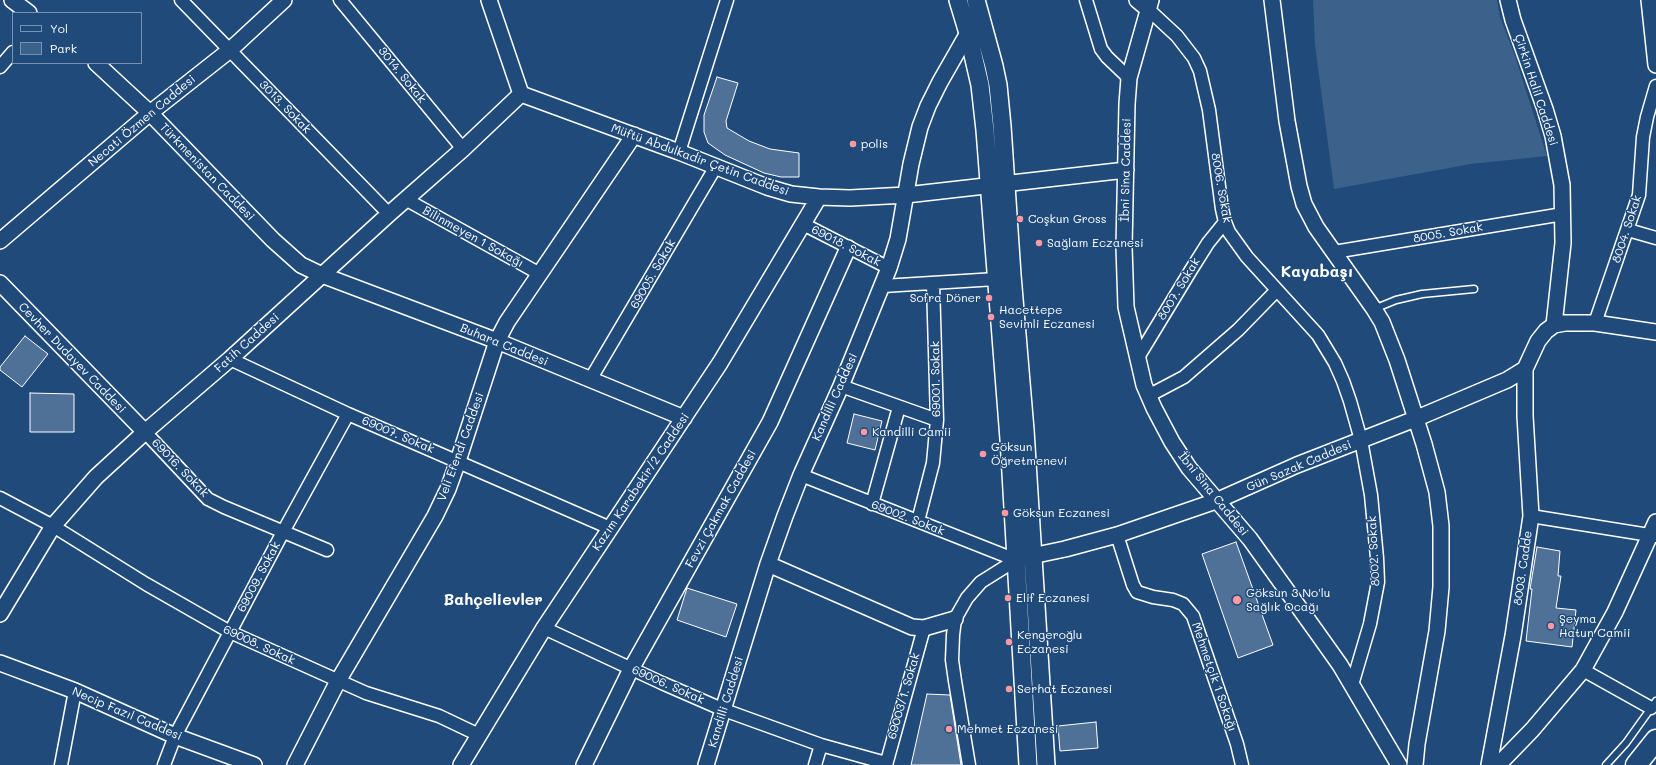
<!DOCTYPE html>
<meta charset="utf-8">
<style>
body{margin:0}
#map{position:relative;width:1656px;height:765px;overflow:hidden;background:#1f4a7a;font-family:Mali,sans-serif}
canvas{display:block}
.legend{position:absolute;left:12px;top:12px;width:130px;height:52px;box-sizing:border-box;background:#1f4a7a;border:1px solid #7992af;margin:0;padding:5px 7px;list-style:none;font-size:12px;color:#fff}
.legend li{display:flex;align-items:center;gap:8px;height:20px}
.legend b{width:20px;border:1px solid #7992af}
</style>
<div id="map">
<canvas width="1656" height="765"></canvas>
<ul class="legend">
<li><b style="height:5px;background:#1f4a7a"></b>Yol</li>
<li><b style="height:11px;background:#3c618b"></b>Park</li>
</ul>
</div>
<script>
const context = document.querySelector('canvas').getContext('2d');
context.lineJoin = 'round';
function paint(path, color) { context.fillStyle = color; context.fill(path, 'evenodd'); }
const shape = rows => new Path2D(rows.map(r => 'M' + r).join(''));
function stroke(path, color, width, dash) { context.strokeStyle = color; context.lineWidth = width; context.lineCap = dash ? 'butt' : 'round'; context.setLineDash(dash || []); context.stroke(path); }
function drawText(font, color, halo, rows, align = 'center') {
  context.font = font + ' Mali,sans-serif'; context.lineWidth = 3; context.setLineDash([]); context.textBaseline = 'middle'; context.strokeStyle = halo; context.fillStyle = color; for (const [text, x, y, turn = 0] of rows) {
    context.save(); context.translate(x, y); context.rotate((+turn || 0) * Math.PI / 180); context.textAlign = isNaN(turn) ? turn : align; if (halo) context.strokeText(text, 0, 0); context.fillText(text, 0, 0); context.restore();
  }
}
const green = shape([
 [1313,0,1497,0,1500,17,1514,53,1547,156,1471,164,1334,189,1315,45]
]);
const building = shape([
 [717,77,738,83,726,121,727,128,749,141,770,149,799,153,799,177,781,177,764,173,725,155,708,143,704,132,704,115,717,77],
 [25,336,48,354,22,387,0,370,0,367,25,336],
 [30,393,74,394,74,432,30,432,30,393],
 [854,414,882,421,875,450,847,443,854,414],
 [1236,542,1273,645,1238,658,1202,554,1236,542],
 [1537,547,1560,551,1558,576,1561,576,1556,608,1576,610,1572,647,1526,641,1532,589,1530,589,1537,547],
 [687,588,737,604,726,637,677,620,687,588],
 [927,694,950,695,961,765,911,765,927,694],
 [1096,722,1098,748,1060,751,1058,726,1096,722]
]);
const service = shape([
 [1374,309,1396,300,1422,294,1474,289],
 [1606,765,1626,743,1656,701]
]);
const minor = shape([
 [181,0,389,214],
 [340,0,463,149],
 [1086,0,1101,49,1107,57,1129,78],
 [1149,10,1177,36,1194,58,1200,71,1209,110,1222,209,1225,222,1229,232,1247,257,1318,335,1335,363,1343,381,1350,401,1361,440,1371,495,1377,558,1378,582,1370,624,1352,685],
 [0,67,13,52],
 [679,152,727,0],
 [407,200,540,274],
 [803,224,889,268],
 [1628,230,1656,238],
 [1334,252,1563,214],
 [883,286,996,279],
 [1595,323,1639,195,1643,137,1647,117,1656,86],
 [230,359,348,414,610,528],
 [1137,359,1191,270,1208,243,1225,222],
 [590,380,715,168],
 [841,386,937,420],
 [1148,396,1184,377,1238,330,1277,290],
 [145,432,208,499,224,507,327,550],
 [801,475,1016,560],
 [0,498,53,526,146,584,230,632,366,693,439,716,479,735],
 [872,504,899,407],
 [1531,516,1656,536],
 [918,521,933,463,937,420,933,283],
 [1117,535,1133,585,1137,592,1153,597,1173,600,1183,604,1193,616,1237,744,1242,765],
 [544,628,662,683,724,710,821,745,886,763],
 [1583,670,1651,708],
 [61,765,75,691],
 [164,765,175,736,283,532,348,414],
 [815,765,821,745],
 [886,765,924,628],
 [969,765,955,681,952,660,953,635,955,619,967,598,981,582,1016,560]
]);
const tertiary = shape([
 [12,0,29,13],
 [489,0,521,94,679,152,767,187,791,194,819,197,850,198,906,195,1126,170],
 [1137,0,1149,10],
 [1151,0,1129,78,1127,104,1124,247,1126,307,1144,385,1154,408,1172,442,1189,468,1250,539,1318,634,1340,665,1399,765],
 [1272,0,1287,121,1299,186,1304,204,1316,227,1374,309,1382,322,1397,360,1424,444,1437,492,1441,526,1441,587,1437,631,1417,744,1415,765],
 [1508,0,1513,20,1545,109,1553,136,1562,185,1563,243,1554,325],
 [1649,0,1656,65],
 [96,63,150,113,273,240,301,265,322,275,497,341,684,418],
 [0,241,150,113,230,50,284,0],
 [0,283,145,432],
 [1022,558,1065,549,1117,535,1216,501,1297,465,1415,419,1507,380,1525,369,1538,341,1546,331,1554,325,1565,323,1595,323,1656,332],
 [768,564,912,627,924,628,955,619],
 [0,614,53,526,96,477,145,432,230,359,389,214,463,149,521,94],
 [0,663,75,691,175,736,254,765],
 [295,765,338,681,435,516,448,489,458,461,497,341,507,322,634,135],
 [461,765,544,628,720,363,819,197],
 [584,765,631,669,770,422,848,248],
 [706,765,768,564,785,516,801,475,841,386,889,268,898,239,911,164,920,127,928,106,940,82,968,33],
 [1489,765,1513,636,1531,516,1525,416,1525,369],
 [1498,765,1532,730,1583,670,1615,612,1656,522]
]);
const secondary = shape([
 [958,0,968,33,980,85,985,130,1009,439,1028,765],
 [976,0,994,66,998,85,1002,126,1012,275,1025,430,1046,765]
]);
const trunk = shape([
 [1636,765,1656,740]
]);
const markers = [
 [853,144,4,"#ff9aa2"],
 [1020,219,4,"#ff9aa2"],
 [1039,243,4,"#ff9aa2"],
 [989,298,4,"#ff9aa2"],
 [991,317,4,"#ff9aa2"],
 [864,432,4,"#ff9aa2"],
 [983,454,4,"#ff9aa2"],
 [1005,513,4,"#ff9aa2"],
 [1008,598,4,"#ff9aa2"],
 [1237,600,5,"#ff9aa2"],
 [1551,626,4,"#ff9aa2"],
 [1009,642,4,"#ff9aa2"],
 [1009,689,4,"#ff9aa2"],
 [949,729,4,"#ff9aa2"]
];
const streetNames = [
 ["3014. Sokak",402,75,51],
 ["Çirkin Halil Caddesi",1536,90,72],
 ["3013. Sokak",285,107,46],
 ["Necati Özmen Caddesi",142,121,-40],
 ["Müftü Abdulkadir Çetin Caddesi",700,160,20],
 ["İbni Sina Caddesi",1126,170,-89],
 ["Türkmenistan Caddesi",207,172,46],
 ["8006. Sokak",1221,188,80],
 ["8004. Sokak",1627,229,-72],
 ["8005. Sokak",1448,233,-10],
 ["Bilinmeyen 1 Sokağı",473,237,29],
 ["69018. Sokak",846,246,27],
 ["69005. Sokak",653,274,-60],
 ["8007. Sokak",1179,289,-59],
 ["Fatih Caddesi",247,343,-42],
 ["Buhara Caddesi",504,345,22],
 ["Cevher Dudayev Caddesi",72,358,46],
 ["69001. Sokak",936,379,-91],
 ["Kandilli Caddesi",835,397,-66],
 ["69007. Sokak",398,435,23],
 ["Veli Efendi Caddesi",461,447,-70],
 ["Gün Sazak Caddesi",1299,466,-23],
 ["69016. Sokak",180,468,46],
 ["Kazım Karabekir/2 Caddesi",641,482,-56],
 ["İbni Sina Caddesi",1213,494,51],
 ["Fevzi Çakmak Caddesi",721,509,-61],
 ["69002. Sokak",908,518,21],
 ["8002. Sokak",1374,551,-93],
 ["8003. Cadde",1523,568,-82],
 ["69009. Sokak",259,577,-62],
 ["69008. Sokak",259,645,25],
 ["Mehmetçik 1 Sokağı",1214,677,71],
 ["69006. Sokak",668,685,24],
 ["69003/1. Sokak",904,696,-74],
 ["Kandilli Caddesi",726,702,-73],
 ["Necip Fazıl Caddesi",127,714,23]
];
const poiNames = [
 ["polis",861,144],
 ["Coşkun Gross",1028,219],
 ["Sağlam Eczanesi",1047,243],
 ["Sofra Döner",981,298,"right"],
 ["Hacettepe",999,310],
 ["Sevimli Eczanesi",999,324],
 ["Kandilli Camii",872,432],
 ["Göksun",991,447],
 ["Öğretmenevi",991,461],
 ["Göksun Eczanesi",1013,513],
 ["Göksun 3 No'lu",1246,593],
 ["Sağlık Ocağı",1246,607],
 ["Elif Eczanesi",1016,598],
 ["Şeyma",1559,619],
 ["Hatun Camii",1559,633],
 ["Kengeroğlu",1017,635],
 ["Eczanesi",1017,649],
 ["Serhat Eczanesi",1017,689],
 ["Mehmet Eczanesi",957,729]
];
const districtNames = [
 ["Kayabaşı",1317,272],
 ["Bahçelievler",493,600]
];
paint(green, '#3c618b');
paint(building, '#507197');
stroke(building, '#fff', 1);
stroke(service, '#fff', 9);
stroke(minor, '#fff', 15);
stroke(tertiary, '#fff', 18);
stroke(secondary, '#fff', 20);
stroke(trunk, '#fff', 23);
stroke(service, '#1f4a7a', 6);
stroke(minor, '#1f4a7a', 12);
stroke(tertiary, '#1f4a7a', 15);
stroke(secondary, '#1f4a7a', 17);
stroke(trunk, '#1f4a7a', 20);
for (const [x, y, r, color] of markers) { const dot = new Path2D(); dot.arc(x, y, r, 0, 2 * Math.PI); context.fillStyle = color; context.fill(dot); stroke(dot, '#1f4a7a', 1.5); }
drawText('12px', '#fff', '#1f4a7a', streetNames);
drawText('12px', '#fff', '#1f4a7a', poiNames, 'left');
drawText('bold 16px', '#fff', '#1f4a7a', districtNames);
</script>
